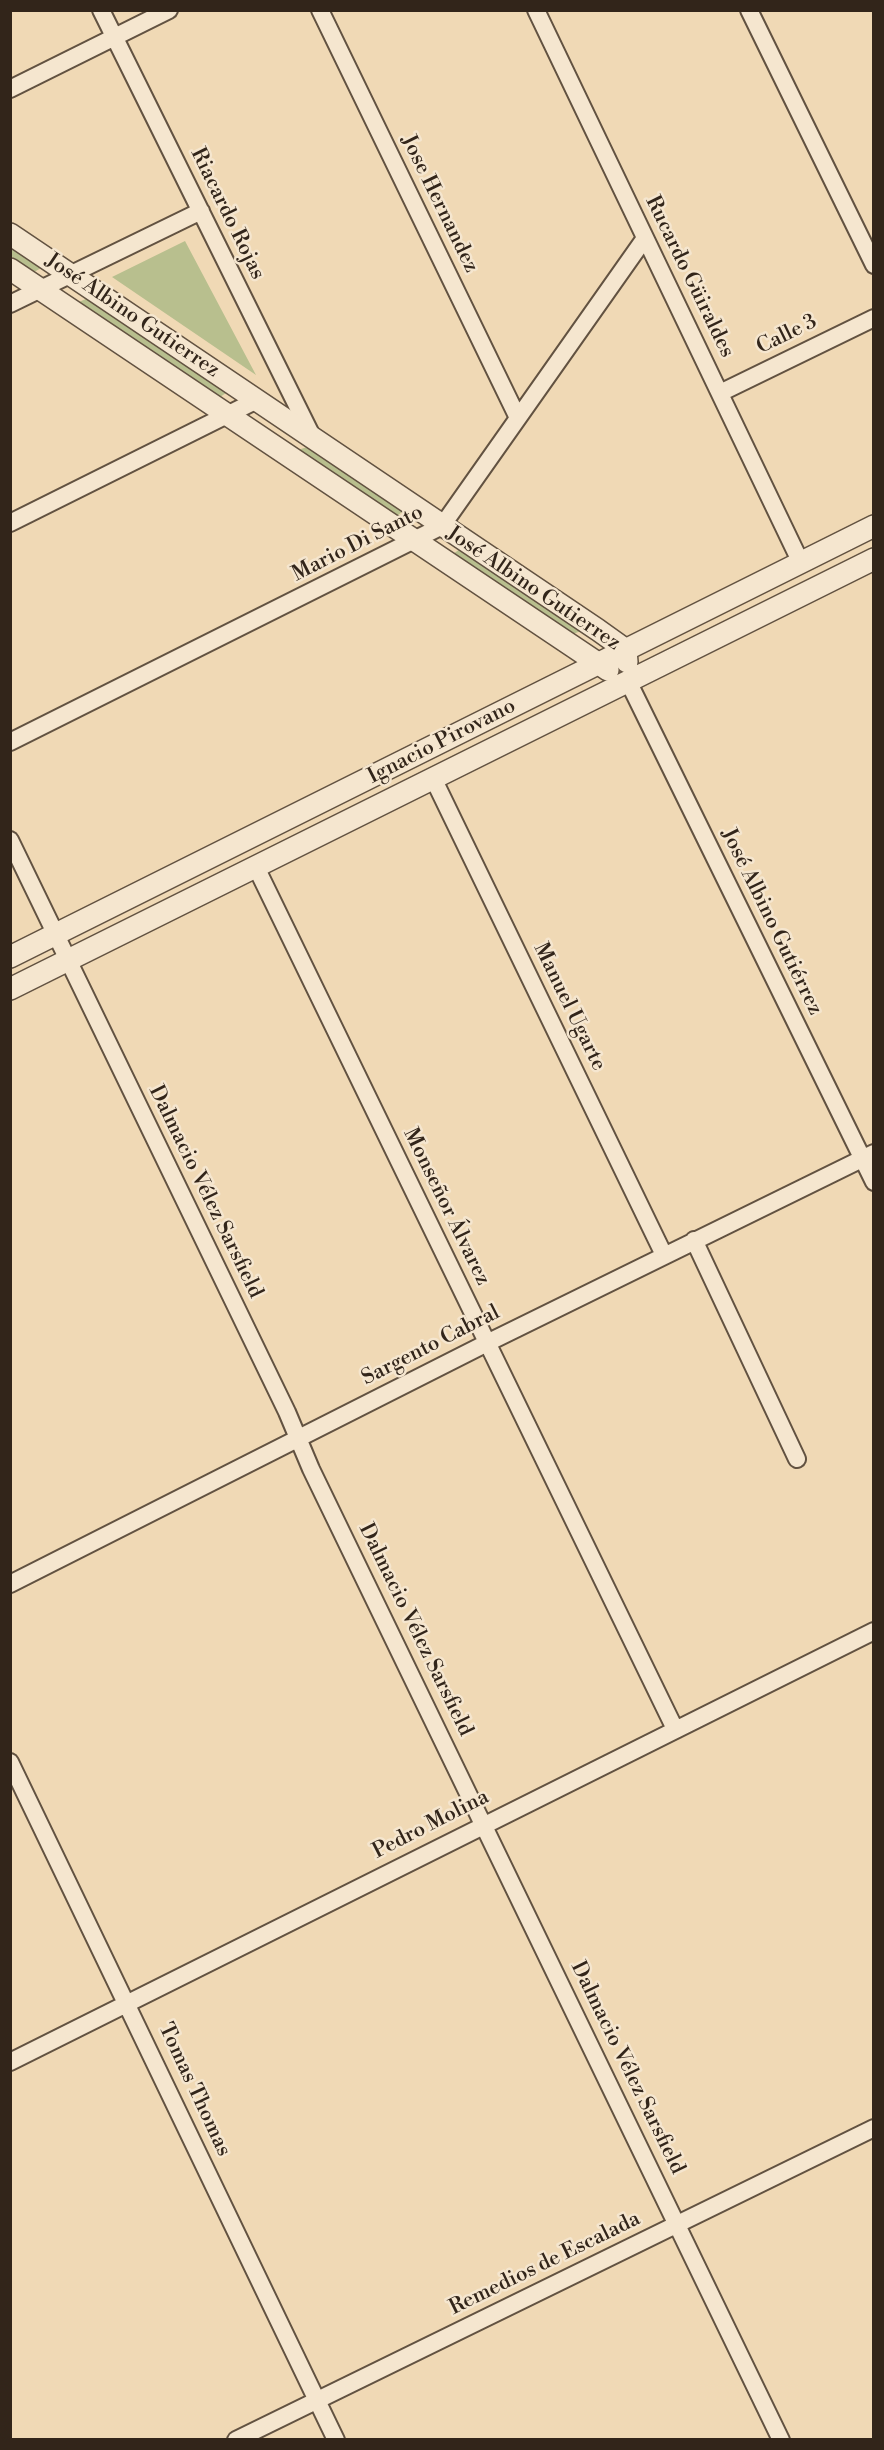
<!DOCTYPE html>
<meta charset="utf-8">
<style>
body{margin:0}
#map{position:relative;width:884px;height:2450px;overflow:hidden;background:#f0d9b5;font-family:"Libre Bodoni",serif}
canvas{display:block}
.frame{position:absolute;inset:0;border:12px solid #32251a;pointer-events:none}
</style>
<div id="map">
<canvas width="884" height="2450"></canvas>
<div class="frame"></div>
</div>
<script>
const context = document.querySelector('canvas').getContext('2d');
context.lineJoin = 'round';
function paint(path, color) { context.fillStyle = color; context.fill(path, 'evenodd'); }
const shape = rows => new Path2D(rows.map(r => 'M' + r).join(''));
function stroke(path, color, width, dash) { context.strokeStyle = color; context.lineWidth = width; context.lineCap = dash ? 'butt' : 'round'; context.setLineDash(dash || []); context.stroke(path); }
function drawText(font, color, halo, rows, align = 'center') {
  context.font = font + ' "Libre Bodoni",serif'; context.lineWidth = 5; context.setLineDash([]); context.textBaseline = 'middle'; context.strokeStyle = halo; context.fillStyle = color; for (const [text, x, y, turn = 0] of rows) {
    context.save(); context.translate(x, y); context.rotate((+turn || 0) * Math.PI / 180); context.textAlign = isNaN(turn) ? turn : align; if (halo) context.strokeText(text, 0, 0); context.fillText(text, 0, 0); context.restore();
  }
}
const green = shape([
 [185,241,256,375,112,277],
 [10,246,43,267,34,272,11,256],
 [88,298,226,393,220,397,79,302],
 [307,447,403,511,396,517,298,450],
 [460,549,581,631,573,634,453,554]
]);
const minor = shape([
 [101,10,313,438],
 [320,10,518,418],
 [536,10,801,563],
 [749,10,874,265],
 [10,89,169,10],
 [10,304,201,211],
 [720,393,874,318],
 [10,523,257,400],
 [628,681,874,1182],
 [10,742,442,526,645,238],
 [433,778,664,1255],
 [10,840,287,1412,311,1469,781,2440],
 [256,867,675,1729],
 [694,1240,797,1459],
 [10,1584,487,1343,874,1153],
 [10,1762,336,2440],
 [10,2062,874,1631],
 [236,2440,874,2128]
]);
const tertiary = shape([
 [10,234,598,630,626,650,627,662],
 [10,269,608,670],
 [10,957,874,526],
 [10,989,874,559]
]);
const streetNames = [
 ["Jose Hernandez",439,204,64],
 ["Riacardo Rojas",227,214,64],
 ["Rucardo Güiraldes",689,277,64],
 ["José Albino Gutierrez",132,316,34],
 ["Calle 3",787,335,-26],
 ["Mario Di Santo",358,544,-27],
 ["José Albino Gutierrez",533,589,34],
 ["Ignacio Pirovano",442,742,-27],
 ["José Albino Gutiérrez",771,922,64],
 ["Manuel Ugarte",569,1007,64],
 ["Dalmacio Vélez Sarsfield",205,1192,64],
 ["Monseñor Álvarez",446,1207,64],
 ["Sargento Cabral",431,1346,-27],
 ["Dalmacio Vélez Sarsfield",415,1630,64],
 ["Pedro Molina",431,1825,-27],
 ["Dalmacio Vélez Sarsfield",627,2068,64],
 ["Tomas Thomas",194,2090,65],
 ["Remedios de Escalada",545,2264,-26]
];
paint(green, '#b8bf8e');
stroke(minor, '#625241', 20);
stroke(tertiary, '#625241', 24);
stroke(minor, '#f5e6cf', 16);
stroke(tertiary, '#f5e6cf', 21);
drawText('21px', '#32251a', '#f5e6cf', streetNames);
</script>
